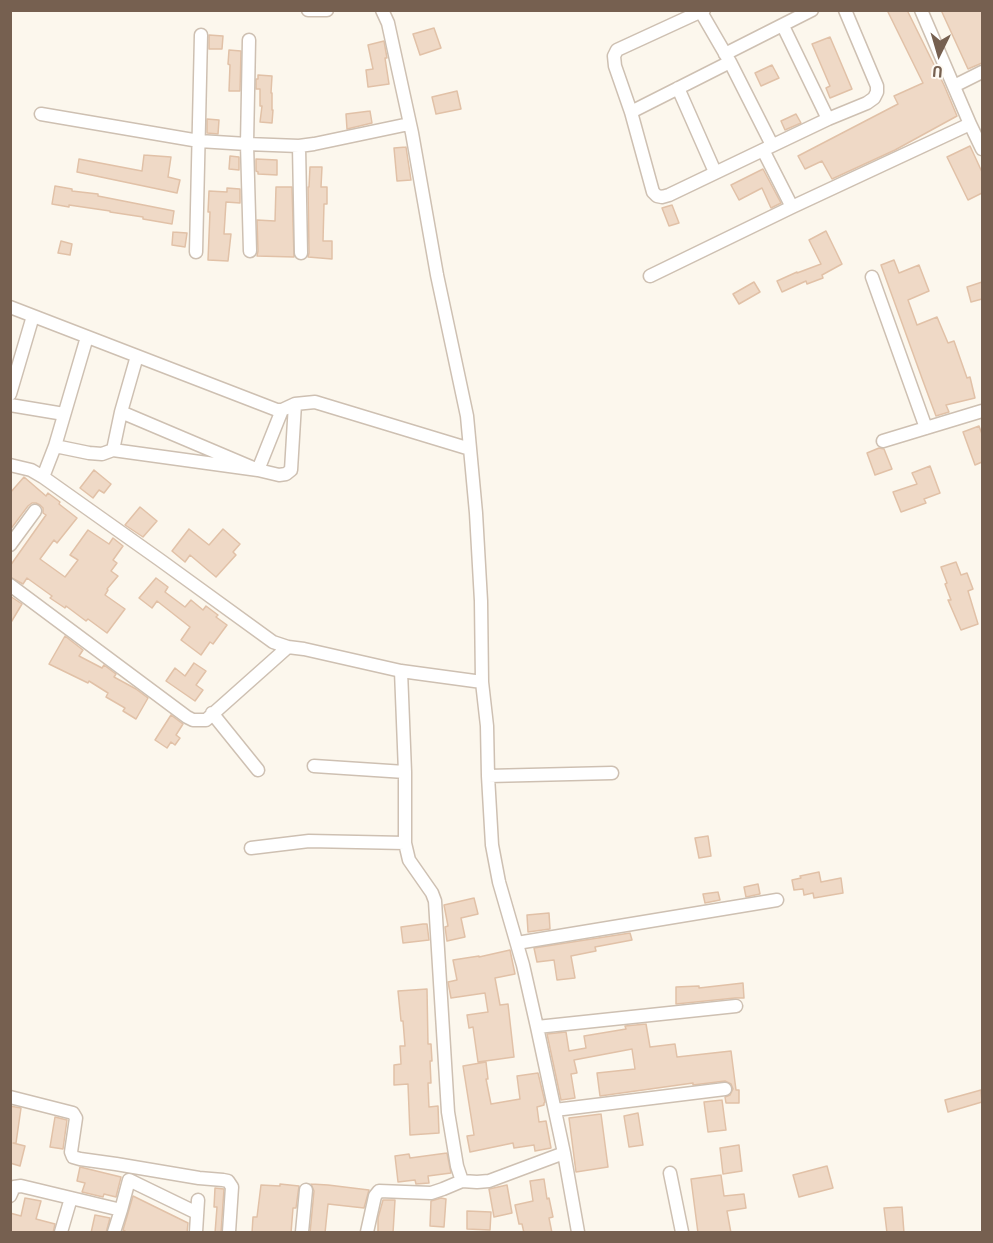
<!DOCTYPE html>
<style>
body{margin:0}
#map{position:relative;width:993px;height:1243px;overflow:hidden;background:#fcf7ed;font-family:Barlow,sans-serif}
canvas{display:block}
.frame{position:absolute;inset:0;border:12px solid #766050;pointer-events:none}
.north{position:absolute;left:909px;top:24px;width:60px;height:60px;-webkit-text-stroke:4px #fefaf3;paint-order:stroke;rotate:185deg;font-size:16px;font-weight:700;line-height:24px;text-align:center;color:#766050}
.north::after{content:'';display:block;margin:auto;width:21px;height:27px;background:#766050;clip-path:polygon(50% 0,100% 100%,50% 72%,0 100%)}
</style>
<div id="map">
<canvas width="993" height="1243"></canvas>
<div class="frame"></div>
<div class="north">U</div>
</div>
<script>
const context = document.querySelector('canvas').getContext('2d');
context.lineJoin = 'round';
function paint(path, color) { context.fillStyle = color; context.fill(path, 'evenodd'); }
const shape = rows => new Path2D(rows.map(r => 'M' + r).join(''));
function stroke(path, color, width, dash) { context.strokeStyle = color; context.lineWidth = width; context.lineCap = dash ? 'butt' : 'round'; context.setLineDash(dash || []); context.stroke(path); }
const building = shape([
 [887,10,907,10,944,85,957,116,895,150,832,179,822,161,805,169,798,156,898,104,894,96,923,83,887,10],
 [941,10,982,10,982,63,968,69,941,10],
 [434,28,441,48,420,55,413,34,434,28],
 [209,35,223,36,222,49,209,49,209,35],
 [830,37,852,89,830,98,826,88,830,86,812,44,830,37],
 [384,41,387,58,385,58,389,84,368,87,366,70,373,69,368,45,384,41],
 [229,50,241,51,240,91,229,91,230,65,228,64,229,50],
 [772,65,779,78,761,86,755,73,772,65],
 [258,75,272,76,271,93,272,93,272,110,273,110,272,123,260,122,262,106,260,106,260,89,256,89,256,79,258,79,258,75],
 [457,91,461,109,436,114,432,97,457,91],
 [370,111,372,123,347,129,346,114,370,111],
 [796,114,801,123,785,130,781,121,796,114],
 [207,119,219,120,218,134,207,133,207,119],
 [970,146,982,172,982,193,968,200,947,157,970,146],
 [406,147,411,180,397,181,394,148,406,147],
 [144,155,171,157,168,177,180,180,177,193,77,172,79,159,142,171,144,155],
 [230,156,239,157,239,170,229,169,230,156],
 [256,159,277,160,277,175,258,174,258,172,256,171,256,159],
 [310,167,322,167,321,187,327,187,327,204,324,204,323,241,332,241,332,259,308,257,309,253,308,187,309,187,310,167],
 [763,169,781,203,771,208,762,188,739,200,731,185,763,169],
 [55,186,72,189,72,191,98,194,98,196,174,211,172,224,143,219,143,217,110,212,110,211,69,205,69,207,52,204,55,186],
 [276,187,292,187,294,257,257,256,258,251,257,220,275,221,276,187],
 [227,188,240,189,240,203,226,202,224,234,231,234,228,261,208,260,210,212,208,212,209,191,227,192,227,188],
 [672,205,679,223,669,226,662,208,672,205],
 [826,231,842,264,822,275,823,278,807,284,806,281,782,292,777,281,797,272,797,273,821,264,809,240,826,231],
 [173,232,187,233,185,247,172,245,173,232],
 [61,241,72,244,70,255,58,253,61,241],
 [894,260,899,273,919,265,929,291,908,300,917,325,937,317,948,343,954,341,967,378,970,377,975,398,946,405,949,412,936,416,923,381,881,265,894,260],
 [754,282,760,292,739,304,733,294,754,282],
 [982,282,982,299,971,302,967,287,982,282],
 [979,426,982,434,982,462,975,465,963,432,979,426],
 [879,448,884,449,892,469,875,475,867,453,879,448],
 [930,466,940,493,924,499,926,503,901,512,893,492,917,484,912,473,930,466],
 [94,470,111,484,104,493,99,490,93,498,80,488,94,470],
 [24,477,46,496,48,493,60,502,59,504,77,518,57,543,54,540,40,559,65,577,78,560,70,555,88,530,109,544,113,538,123,546,113,560,117,563,111,571,118,576,107,589,108,590,105,595,125,609,107,633,88,619,86,621,66,606,65,608,50,598,52,596,27,578,23,584,10,577,10,566,46,515,43,513,43,508,40,505,36,503,32,503,28,506,10,530,10,493,24,477],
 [140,507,157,521,143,537,125,525,140,507],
 [189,529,209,545,223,529,240,544,233,552,236,555,216,577,190,555,185,562,172,551,189,529],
 [956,562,961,575,967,573,973,589,968,591,978,624,961,630,948,600,951,600,945,584,947,583,941,567,956,562],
 [156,578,168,587,165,592,185,607,191,600,203,610,206,606,218,615,216,617,227,625,213,644,210,642,201,655,181,640,190,627,157,601,152,608,139,598,156,578],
 [10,596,22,604,10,624,10,596],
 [65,636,83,650,79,656,102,668,104,665,116,674,114,677,136,689,148,698,136,719,123,711,125,708,106,697,108,693,89,681,88,683,49,664,65,636],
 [194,663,206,671,196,685,203,690,195,701,166,681,175,668,185,676,194,663],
 [171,715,183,724,176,735,180,738,175,745,171,742,167,748,155,740,171,715],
 [708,836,711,856,699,858,695,838,708,836],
 [819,872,821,882,841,878,843,893,814,898,813,893,804,895,803,889,794,890,792,880,801,878,800,876,819,872],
 [758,884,760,894,746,897,744,887,758,884],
 [718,892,720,900,705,903,703,894,718,892],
 [474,898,478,914,461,918,465,937,447,941,445,927,448,926,444,905,474,898],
 [549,913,550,929,528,932,527,915,549,913],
 [423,924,427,924,429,940,403,943,401,927,423,924],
 [630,933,632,940,595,947,596,951,571,956,575,978,557,980,554,960,537,962,534,948,630,933],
 [510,950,515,974,495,978,500,1005,508,1004,514,1057,478,1062,473,1027,469,1028,467,1015,488,1012,485,993,451,998,448,982,457,980,453,960,479,956,479,957,510,950],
 [743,983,744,998,735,998,676,1004,676,987,699,986,699,988,743,983],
 [427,989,428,1044,431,1044,432,1061,430,1061,431,1083,428,1083,429,1107,438,1106,439,1133,410,1135,408,1084,394,1085,394,1065,401,1064,400,1046,405,1046,403,1021,401,1021,398,991,427,989],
 [646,1024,650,1047,675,1044,677,1057,731,1051,736,1090,739,1090,739,1103,726,1103,725,1097,730,1095,733,1089,731,1084,725,1081,693,1085,693,1083,600,1096,597,1073,635,1069,632,1049,574,1060,577,1073,571,1074,575,1098,561,1100,547,1034,566,1032,569,1051,586,1048,584,1036,626,1029,625,1026,646,1024],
 [486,1062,488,1079,486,1079,491,1104,520,1099,517,1076,538,1073,545,1102,544,1103,544,1105,537,1107,539,1122,546,1121,551,1148,535,1151,534,1145,514,1148,513,1143,470,1152,467,1136,474,1135,463,1066,486,1062],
 [981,1090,982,1102,948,1112,945,1100,981,1090],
 [722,1100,726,1130,708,1132,704,1102,722,1100],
 [10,1106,21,1108,16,1143,13,1143,25,1146,20,1166,10,1163,10,1106],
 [638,1113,643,1145,629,1147,624,1116,638,1113],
 [601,1114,608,1167,576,1172,569,1118,601,1114],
 [55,1117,67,1120,63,1149,50,1147,55,1117],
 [739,1145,742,1171,723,1174,720,1148,739,1145],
 [447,1153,451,1173,428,1176,429,1183,416,1184,415,1180,398,1182,395,1156,409,1154,410,1158,447,1153],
 [827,1166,833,1188,799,1197,793,1175,827,1166],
 [80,1167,121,1177,116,1197,104,1194,103,1197,82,1192,85,1183,77,1181,80,1167],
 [721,1175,724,1196,744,1194,746,1208,727,1211,731,1233,698,1233,691,1179,721,1175],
 [544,1179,547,1199,549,1198,553,1217,549,1218,552,1233,524,1233,522,1224,519,1224,515,1205,533,1201,530,1181,544,1179],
 [280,1184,299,1186,296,1208,293,1208,291,1233,252,1233,253,1217,257,1217,261,1185,280,1186,280,1184],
 [311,1184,328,1185,369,1190,364,1208,328,1204,325,1233,310,1233,314,1191,311,1184],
 [507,1185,512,1213,494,1217,489,1189,507,1185],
 [215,1188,224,1189,221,1233,215,1233,217,1207,214,1207,215,1188],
 [133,1196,188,1223,187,1233,128,1233,123,1230,133,1196],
 [25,1198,41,1201,36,1219,55,1224,53,1233,10,1233,10,1213,21,1216,25,1198],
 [441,1198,446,1199,444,1227,430,1226,431,1201,441,1198],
 [383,1200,395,1200,393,1233,378,1233,378,1218,383,1200],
 [902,1207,904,1233,887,1233,884,1208,902,1207],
 [467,1211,491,1212,490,1230,467,1229,467,1211],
 [95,1215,110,1218,106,1233,91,1233,95,1215]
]);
const minor = shape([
 [308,10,327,10],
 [382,10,388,23,412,133,437,275,467,416,476,513,481,601,482,682,487,726,488,776,492,845,499,882,523,965,537,1027,564,1153,578,1232],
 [704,10,617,50,614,56,615,66,631,112,653,192,657,196,662,197,669,195,763,150],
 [701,12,730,62,772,145],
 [783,26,828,119],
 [249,40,247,144,250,251],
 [725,54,812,10],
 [954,86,982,72],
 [678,88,715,172],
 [631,112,730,62],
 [41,114,199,141,247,144,299,146,314,144,409,124],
 [970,124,982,149],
 [299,146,301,253],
 [792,207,763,150,828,119,867,103,874,98,877,92,877,86,845,10],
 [196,252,201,35],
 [650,276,792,207,970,124,921,10],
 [872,277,926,428],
 [10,307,277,410,282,410,295,404,315,402,470,449],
 [10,394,33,316],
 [10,405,64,414],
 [121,412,258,470,282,410],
 [883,441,982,411],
 [55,446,89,453,102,454,113,450,258,470,279,475,286,474,291,470,295,404],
 [113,450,121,412,137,356],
 [10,465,31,470,43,477,160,560,273,642,288,647,304,649,401,671,482,682],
 [43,477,55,446,87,337],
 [10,545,35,511],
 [10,585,187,717,193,720,206,720,288,647],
 [401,671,405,772,405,843,409,860,432,893,435,901,448,1112,457,1166,462,1181,477,1182,489,1181,564,1153],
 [212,713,258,770],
 [314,766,405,772],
 [488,776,612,773],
 [251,848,309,841,405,843],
 [517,943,777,900],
 [537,1027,736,1006],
 [10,1097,73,1113,76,1118,71,1152,73,1157,80,1159,116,1164,199,1178,223,1180,228,1181,232,1187,229,1232],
 [555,1110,725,1089],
 [670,1173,682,1232],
 [10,1196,14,1187,21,1186,121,1210,114,1232],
 [121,1210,129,1180,197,1213],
 [61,1232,71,1198],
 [196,1232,198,1200],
 [302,1232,306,1190],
 [367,1232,375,1196,379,1191,431,1193,443,1189,462,1181]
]);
paint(building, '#efd9c6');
stroke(building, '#e1c1a7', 1.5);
stroke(minor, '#cec0b2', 15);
stroke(minor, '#fff', 12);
</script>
